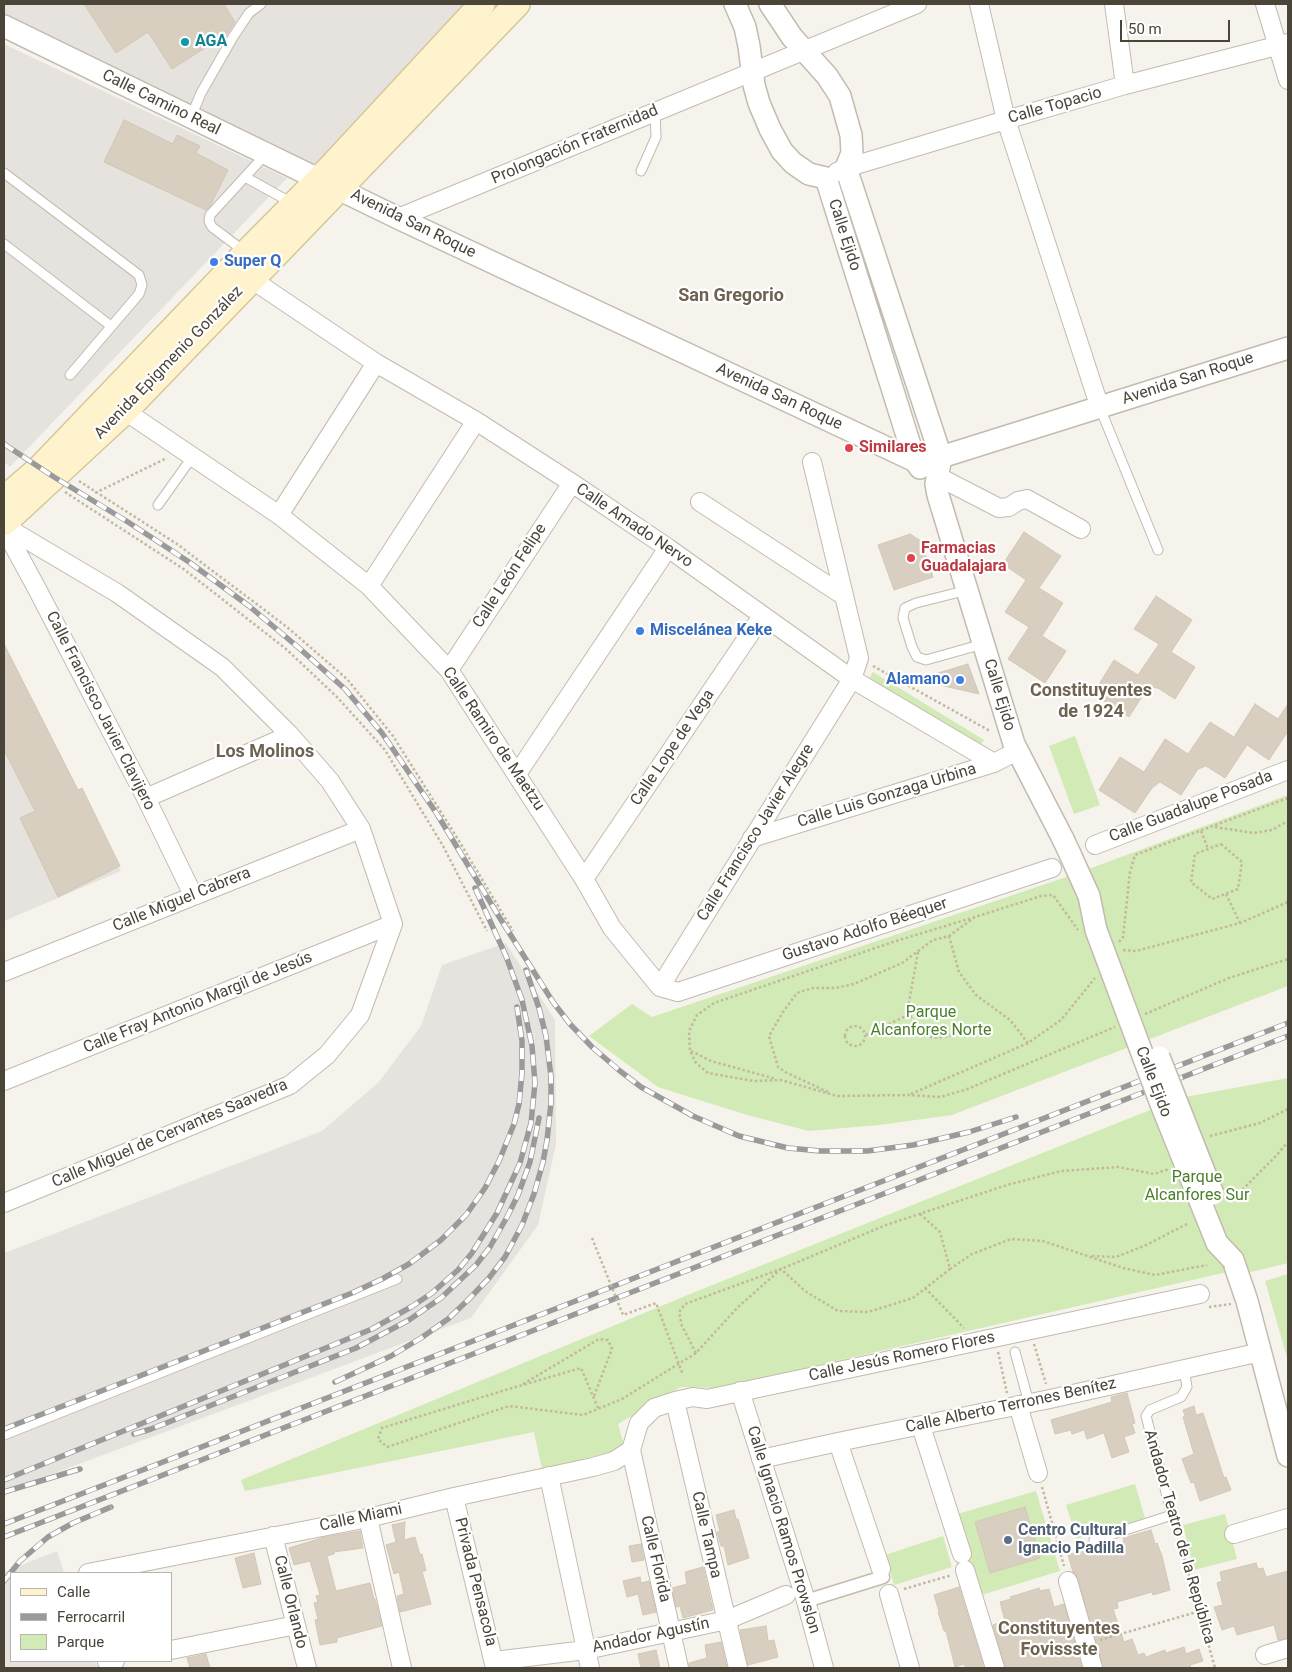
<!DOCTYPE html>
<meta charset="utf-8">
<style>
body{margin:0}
#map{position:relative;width:1292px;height:1672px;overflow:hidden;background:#f6f3ec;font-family:Roboto,sans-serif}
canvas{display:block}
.frame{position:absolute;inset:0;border:5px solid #4b4439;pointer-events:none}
.legend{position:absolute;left:10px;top:1572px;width:162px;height:90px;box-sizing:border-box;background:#fff;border:1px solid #b7b4b0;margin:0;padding:6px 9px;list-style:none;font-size:15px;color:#4b4439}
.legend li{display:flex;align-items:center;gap:10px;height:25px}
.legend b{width:25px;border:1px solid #b7b4b0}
.scale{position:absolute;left:1120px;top:20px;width:110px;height:22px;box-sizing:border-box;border:2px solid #4b4439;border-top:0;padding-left:6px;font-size:15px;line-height:18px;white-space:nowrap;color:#4b4439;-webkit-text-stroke:4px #fff;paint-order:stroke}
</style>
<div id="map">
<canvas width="1292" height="1672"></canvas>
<div class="frame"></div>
<ul class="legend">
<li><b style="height:6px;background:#fff3cd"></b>Calle</li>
<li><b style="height:6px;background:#9a9a9a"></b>Ferrocarril</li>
<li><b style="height:14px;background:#d2eab5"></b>Parque</li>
</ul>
<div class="scale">50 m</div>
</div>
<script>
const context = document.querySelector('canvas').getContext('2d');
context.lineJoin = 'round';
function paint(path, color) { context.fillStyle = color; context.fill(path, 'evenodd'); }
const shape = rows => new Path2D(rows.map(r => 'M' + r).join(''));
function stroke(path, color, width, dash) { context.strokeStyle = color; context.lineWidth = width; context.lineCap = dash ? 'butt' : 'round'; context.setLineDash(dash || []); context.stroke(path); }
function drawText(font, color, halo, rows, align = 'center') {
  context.font = font + ' Roboto,sans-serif'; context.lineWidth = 4.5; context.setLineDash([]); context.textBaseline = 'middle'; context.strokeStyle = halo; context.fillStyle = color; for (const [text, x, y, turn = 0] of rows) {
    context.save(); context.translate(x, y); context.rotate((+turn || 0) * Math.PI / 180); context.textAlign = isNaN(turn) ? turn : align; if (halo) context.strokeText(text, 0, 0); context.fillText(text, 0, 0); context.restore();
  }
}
const industrial = shape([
 [4,4,482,4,318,179,4,26],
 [4,44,287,178,10,467,4,462],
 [4,658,121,871,4,921],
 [506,943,555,1020,556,1144,538,1225,471,1318,4,1492,4,1253,322,1131,378,1083,421,1026,442,965],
 [57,1551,64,1573,11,1573,11,1661,94,1661,99,1668,4,1668,4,1572]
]);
const green = shape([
 [873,672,984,740,978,750,866,683],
 [1075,736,1100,805,1074,814,1049,746],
 [1288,795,1288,986,952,1115,879,1125,809,1131,747,1115,658,1087,589,1036,632,1004,652,1017,1078,873],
 [1288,1078,1288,1263,1251,1272,1236,1270,718,1388,681,1387,618,1424,625,1449,542,1469,534,1432,245,1491,241,1480,695,1292,1180,1098],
 [1288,1274,1288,1361,1265,1281],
 [1135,1484,1145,1518,1077,1539,1066,1505],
 [1036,1491,1060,1571,978,1596,954,1515],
 [1225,1514,1237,1559,1194,1570,1183,1525],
 [943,1536,952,1567,894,1585,885,1555]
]);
const building = shape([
 [84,4,224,4,235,22,227,34,172,69,148,32,116,53,84,4],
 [124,120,173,144,177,135,200,146,196,153,228,170,210,206,206,210,104,162,124,120],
 [1024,532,1061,556,1039,588,1063,603,1042,636,1066,651,1045,683,1008,659,1029,627,1005,612,1026,580,1003,564,1024,532],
 [910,534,921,541,933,577,894,590,878,545,910,534],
 [1156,596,1192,620,1171,652,1195,667,1175,699,1158,688,1148,687,1129,717,1093,694,1114,660,1138,675,1159,644,1134,629,1156,596],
 [4,644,78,790,82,788,120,866,58,897,20,818,35,811,4,750,4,644],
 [968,664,979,694,940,685,935,674,968,664],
 [1255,704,1278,719,1288,704,1288,731,1269,760,1247,745,1225,778,1206,766,1198,769,1181,795,1160,782,1152,788,1135,813,1099,790,1120,757,1144,772,1165,739,1188,754,1210,722,1234,737,1255,704],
 [1127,1393,1135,1423,1132,1424,1135,1433,1124,1437,1129,1452,1112,1458,1104,1433,1087,1439,1084,1430,1072,1434,1071,1430,1055,1434,1051,1420,1112,1402,1111,1397,1127,1393],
 [1194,1406,1196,1415,1203,1413,1224,1478,1226,1477,1231,1490,1200,1501,1194,1482,1191,1483,1182,1459,1194,1454,1183,1417,1185,1416,1183,1410,1194,1406],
 [1025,1507,1040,1558,990,1573,975,1522,1025,1507],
 [734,1510,736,1519,738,1519,749,1558,728,1565,724,1546,721,1546,717,1532,720,1532,716,1515,734,1510],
 [405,1522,404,1540,415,1537,420,1555,422,1554,426,1571,422,1571,431,1604,400,1612,397,1596,404,1594,399,1572,394,1574,386,1545,396,1542,392,1525,405,1522],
 [1151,1530,1155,1544,1157,1543,1162,1556,1170,1590,1153,1595,1152,1592,1117,1602,1118,1608,1113,1609,1124,1642,1132,1639,1138,1655,1144,1653,1146,1657,1165,1650,1166,1653,1184,1647,1186,1654,1199,1649,1203,1661,1190,1665,1191,1668,1103,1668,1078,1578,1073,1572,1068,1555,1100,1545,1101,1549,1124,1542,1123,1538,1151,1530],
 [360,1531,363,1548,334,1552,334,1554,327,1556,336,1591,370,1583,374,1599,375,1599,382,1626,337,1638,337,1642,320,1645,315,1620,318,1619,314,1603,318,1602,316,1596,320,1595,310,1561,294,1565,289,1548,325,1537,360,1531],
 [641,1544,644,1560,632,1562,629,1546,641,1544],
 [254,1553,261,1584,243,1588,235,1558,254,1553],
 [1256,1563,1258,1569,1263,1568,1266,1577,1288,1571,1288,1638,1278,1640,1274,1625,1237,1635,1234,1626,1222,1630,1214,1607,1223,1605,1217,1583,1222,1581,1220,1572,1256,1563],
 [703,1567,713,1610,683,1618,680,1606,676,1607,672,1588,687,1584,685,1572,703,1567],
 [640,1577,641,1583,649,1581,656,1612,643,1615,638,1594,627,1597,623,1581,640,1577],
 [959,1587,984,1668,966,1668,964,1664,955,1667,946,1631,944,1631,938,1612,939,1611,934,1595,959,1587],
 [1039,1588,1040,1591,1049,1589,1054,1607,1064,1604,1082,1668,1005,1668,993,1625,1005,1621,1000,1602,1011,1599,1010,1597,1039,1588],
 [766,1626,768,1641,774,1640,778,1657,748,1665,740,1630,766,1626],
 [721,1642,727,1668,689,1668,689,1663,707,1658,705,1645,721,1642],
 [656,1650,660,1668,641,1668,638,1654,656,1650],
 [206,1654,210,1668,190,1668,187,1658,206,1654]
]);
const path = shape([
 [79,481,177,544,287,627,347,679,393,736,456,836,513,931],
 [65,492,185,570,286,649,337,697,385,750,443,846,487,931],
 [95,493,167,458],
 [873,666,990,731],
 [1215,827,1254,833,1272,830,1288,821],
 [1201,831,1208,849],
 [1221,844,1242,862,1238,889,1212,899,1191,882,1195,854,1221,844],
 [1226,894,1240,923],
 [975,917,896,941,714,1003,697,1015,689,1031,690,1051,696,1063,708,1073,754,1081,781,1080,837,1096,909,1095,940,1097,965,1090,1115,1027],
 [949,936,959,972,976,995,1010,1020,1028,1043],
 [1119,942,1123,937,1130,872,1135,855,1288,798],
 [1123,950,1136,951,1240,923,1288,902],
 [918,952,908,1008,914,1026,933,1038,950,1036,956,1032],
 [1145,1014,1229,978,1288,959],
 '845 1036a10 10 0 1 1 20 0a10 10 0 1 1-20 0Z',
 [866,1035,910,1014],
 [691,1051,711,1061,776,1079],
 [828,1092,787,1073,778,1067,769,1036,783,1012,797,993,813,988,835,988,854,984,902,963,933,940,949,936,975,917,1041,896,1053,895,1078,930],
 [911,1094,1028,1043,1061,1020,1095,978],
 [1210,1136,1260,1123,1288,1109],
 [1230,1198,1240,1192,1275,1157,1288,1142],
 [920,1214,940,1232,950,1269,972,1254,1011,1239,1043,1241,1123,1268,1155,1275,1207,1265],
 [1092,1256,1116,1257,1144,1246,1189,1223],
 [925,1288,964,1328],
 [1209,1307,1231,1304],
 [1034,1344,1046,1384],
 [998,1352,1007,1393],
 [696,1353,682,1326,679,1312,685,1304,781,1269,805,1291,838,1311,868,1312,913,1298,950,1269],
 [523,1384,599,1339,608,1340,612,1349,594,1396],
 [598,1408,581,1368,502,1391,382,1428,378,1439,387,1447,509,1406,583,1415,622,1399,696,1353,738,1307,781,1269,886,1225,1007,1185,1061,1171,1118,1167,1154,1174,1169,1169],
 [1042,1487,1064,1566],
 [1175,1525,1215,1668],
 [904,1589,952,1575],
 [1100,1640,1200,1611]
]);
const service = shape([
 [191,117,201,93,233,37,249,13,261,4],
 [641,171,656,137,655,111],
 [4,173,139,275,142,285,139,294,70,375],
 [245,177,292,203],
 [4,244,111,326],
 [244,251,212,227,209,221,210,215,266,154],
 [1100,408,1158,550],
 [158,505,193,456],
 [968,590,916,603,905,608,903,618,912,647,917,657,926,660,983,644],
 [1015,1352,1029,1403],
 [4,1435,397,1279],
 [1094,1540,1172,1515,1146,1416,1150,1410,1181,1397,1187,1387,1184,1369]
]);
const pedestrian = shape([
 [806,1601,883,1577]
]);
const minor = shape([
 [979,4,1006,120,1100,408],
 [1114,4,1125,85],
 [1265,4,1288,80],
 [837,172,846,168,1006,120,1125,85,1288,43],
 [398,218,917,4],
 [251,279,376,363,476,421,572,483,668,548,852,679,994,763],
 [125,411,279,515,369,586,449,670,584,879,612,928,660,987,678,992,1052,868],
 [937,476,999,508,1009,507,1018,501,1027,499,1081,529],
 [700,502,844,596],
 [279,515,376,363],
 [4,526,117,593,222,667,290,735,330,781,361,829,393,924,360,1015,327,1055,290,1085,4,1203],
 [4,528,36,587,146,798,193,895],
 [369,586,476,421],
 [449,670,572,483],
 [517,774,668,548],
 [146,798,290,735],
 [752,838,994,763,1017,751],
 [1095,845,1288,770],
 [584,879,762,616],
 [4,972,361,829],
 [660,987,852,679,859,658,812,462],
 [4,1081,393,924],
 [740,1391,806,1601,824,1668],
 [675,1401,738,1668],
 [1018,1405,1038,1473],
 [921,1426,962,1554],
 [838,1442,881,1569],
 [761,1459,838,1442,1050,1399,1261,1352],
 [549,1476,590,1668],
 [454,1497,495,1668],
 [368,1518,402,1668],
 [1234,1534,1288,1518],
 [273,1536,307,1668],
 [965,1570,995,1668],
 [88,1573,368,1518,454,1497,593,1467,614,1461,631,1450],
 [1068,1581,1093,1668],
 [889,1594,910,1668],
 [171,1650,296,1625],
 [1265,1655,1288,1648],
 [494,1661,586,1650,727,1620,786,1595],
 [107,1662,115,1661],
 [679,1668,631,1450,639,1423,654,1408,675,1401,693,1397,707,1399,1200,1294]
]);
const tertiary = shape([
 [735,4,745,27,749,46,754,85,759,103,770,129,782,151,793,163,809,174,826,178,915,461,920,468],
 [770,4,792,37,827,76,840,96,851,135,852,153,846,168,941,457,936,484,938,495,1014,744,1063,839],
 [4,26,398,218,915,461,941,457,1288,348],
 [1070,854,1089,896],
 [1233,1260,1247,1301,1288,1456]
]);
const secondary = shape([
 [4,499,40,468,246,253,331,167,482,4],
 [4,523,125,411,517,4]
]);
const rail = shape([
 [4,444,54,477,128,522,189,562,249,606,299,648,345,689,382,733,437,814,498,915,553,1002,570,1024,592,1047,620,1071,641,1087,693,1116,739,1136,788,1148,820,1151,867,1151,913,1145,969,1132,1016,1117],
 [335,1382,391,1356,421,1338,448,1319,470,1298,489,1278,505,1257,522,1225,534,1194,543,1162,547,1140,551,1103,551,1077,546,1036,539,1008,526,970],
 [4,1429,352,1293,382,1279,409,1264,441,1240,466,1215,485,1188,499,1161,514,1124,519,1104,522,1073,522,1041,517,1007],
 [134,1434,151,1429,356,1348,409,1320,441,1298,476,1265,490,1247,507,1217,518,1195,530,1162,539,1118],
 [4,1480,372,1329,411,1307,432,1293,458,1270,472,1253,497,1213,520,1163,531,1123,535,1083,532,1046,522,1000,506,956,475,888],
 [4,1492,80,1469],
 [4,1524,1288,1023],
 [4,1537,1288,1036],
 [4,1581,20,1561,48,1537,73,1523,111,1507]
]);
const pathBridge = shape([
 [592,1238,623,1315,656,1303,683,1375]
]);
const tertiaryBridge = shape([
 [1063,839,1070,854],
 [1089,896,1096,930,1161,1104,1217,1243,1233,1260],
 [1159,1057,1213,1194]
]);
const markers = [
 [185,42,5,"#0f9aa8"],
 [214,262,5,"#3f7fe0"],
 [849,448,5,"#e0444e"],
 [911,558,5,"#e0444e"],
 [640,631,5,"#3f7fe0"],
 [960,680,5,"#3f7fe0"],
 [1008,1540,5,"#5c6f8a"]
];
const cultureNames = [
 ["AGA",195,42]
];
const streetNames = [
 ["Calle Camino Real",161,103,26],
 ["Calle Topacio",1055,106,-16],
 ["Prolongación Fraternidad",575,145,-23],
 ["Avenida San Roque",413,224,26],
 ["Calle Ejido",844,235,72],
 ["Avenida Epigmenio González",169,363,-46],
 ["Avenida San Roque",1188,379,-18],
 ["Avenida San Roque",779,397,25],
 ["Calle Amado Nervo",634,526,34],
 ["Calle León Felipe",510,576,-57],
 ["Calle Ejido",999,695,73],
 ["Calle Francisco Javier Clavijero",100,711,63],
 ["Calle Ramiro de Maetzu",493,739,56],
 ["Calle Lope de Vega",673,748,-56],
 ["Calle Luis Gonzaga Urbina",887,796,-17],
 ["Calle Guadalupe Posada",1191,807,-21],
 ["Calle Francisco Javier Alegre",756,833,-58],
 ["Calle Miguel Cabrera",182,900,-22],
 ["Gustavo Adolfo Béequer",865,930,-18],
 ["Calle Fray Antonio Margil de Jesús",198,1003,-22],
 ["Calle Ejido",1153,1082,69],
 ["Calle Miguel de Cervantes Saavedra",170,1134,-23],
 ["Calle Jesús Romero Flores",902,1357,-12],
 ["Calle Alberto Terrones Benítez",1011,1406,-12],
 ["Calle Miami",361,1518,-12],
 ["Calle Ignacio Ramos Prowslon",783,1530,73],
 ["Calle Tampa",706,1535,77],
 ["Andador Teatro de la República",1179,1537,74],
 ["Calle Florida",655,1559,77],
 ["Privada Pensacola",475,1582,76],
 ["Calle Orlando",290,1602,76],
 ["Andador Agustín",651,1636,-12]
];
const shopNames = [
 ["Super Q",224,262],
 ["Miscelánea Keke",650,631],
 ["Alamano",950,680,"right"]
];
const healthNames = [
 ["Similares",859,448],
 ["Farmacias",921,549],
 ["Guadalajara",921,567]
];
const parkNames = [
 ["Parque",931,1013],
 ["Alcanfores Norte",931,1031],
 ["Parque",1197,1178],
 ["Alcanfores Sur",1197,1196]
];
const serviceNames = [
 ["Centro Cultural",1018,1531],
 ["Ignacio Padilla",1018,1549]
];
const neighbourhoodNames = [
 ["San Gregorio",731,296],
 ["Constituyentes",1091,691],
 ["de 1924",1091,712],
 ["Los Molinos",265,752],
 ["Constituyentes",1059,1629],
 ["Fovissste",1059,1650]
];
paint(industrial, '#e6e2dd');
paint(green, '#d2eab5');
paint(building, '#d8cfc1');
stroke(building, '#d3c7b4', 1);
stroke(service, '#c2bbae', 11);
stroke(pedestrian, '#c2bbae', 15);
stroke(minor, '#c2bbae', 20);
stroke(tertiary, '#c2bbae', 24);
stroke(secondary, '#d6c79b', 28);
stroke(path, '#c4b79f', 2.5, [2.5, 2.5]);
stroke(service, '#fff', 9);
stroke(pedestrian, '#fff', 12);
stroke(minor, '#fff', 18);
stroke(tertiary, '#fff', 21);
stroke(secondary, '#fff3cd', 25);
stroke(rail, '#9a9a9a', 5.5);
stroke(rail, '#fff', 4, [11]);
stroke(tertiaryBridge, '#c2bbae', 24, []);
stroke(pathBridge, '#c4b79f', 2.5, [2.5, 2.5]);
stroke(tertiaryBridge, '#fff', 21);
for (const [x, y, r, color] of markers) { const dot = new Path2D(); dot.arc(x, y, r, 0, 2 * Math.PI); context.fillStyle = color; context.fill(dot); stroke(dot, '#fff', 2); }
drawText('bold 16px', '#0d838f', '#fff', cultureNames, 'left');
drawText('16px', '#4b4439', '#fff', streetNames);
drawText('bold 16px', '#366cbe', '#fff', shopNames, 'left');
drawText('bold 16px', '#be3a42', '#fff', healthNames, 'left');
drawText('16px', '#4a7f2a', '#fff', parkNames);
drawText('bold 16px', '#4e5e75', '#fff', serviceNames, 'left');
drawText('bold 18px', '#6e6250', '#fff', neighbourhoodNames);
</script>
